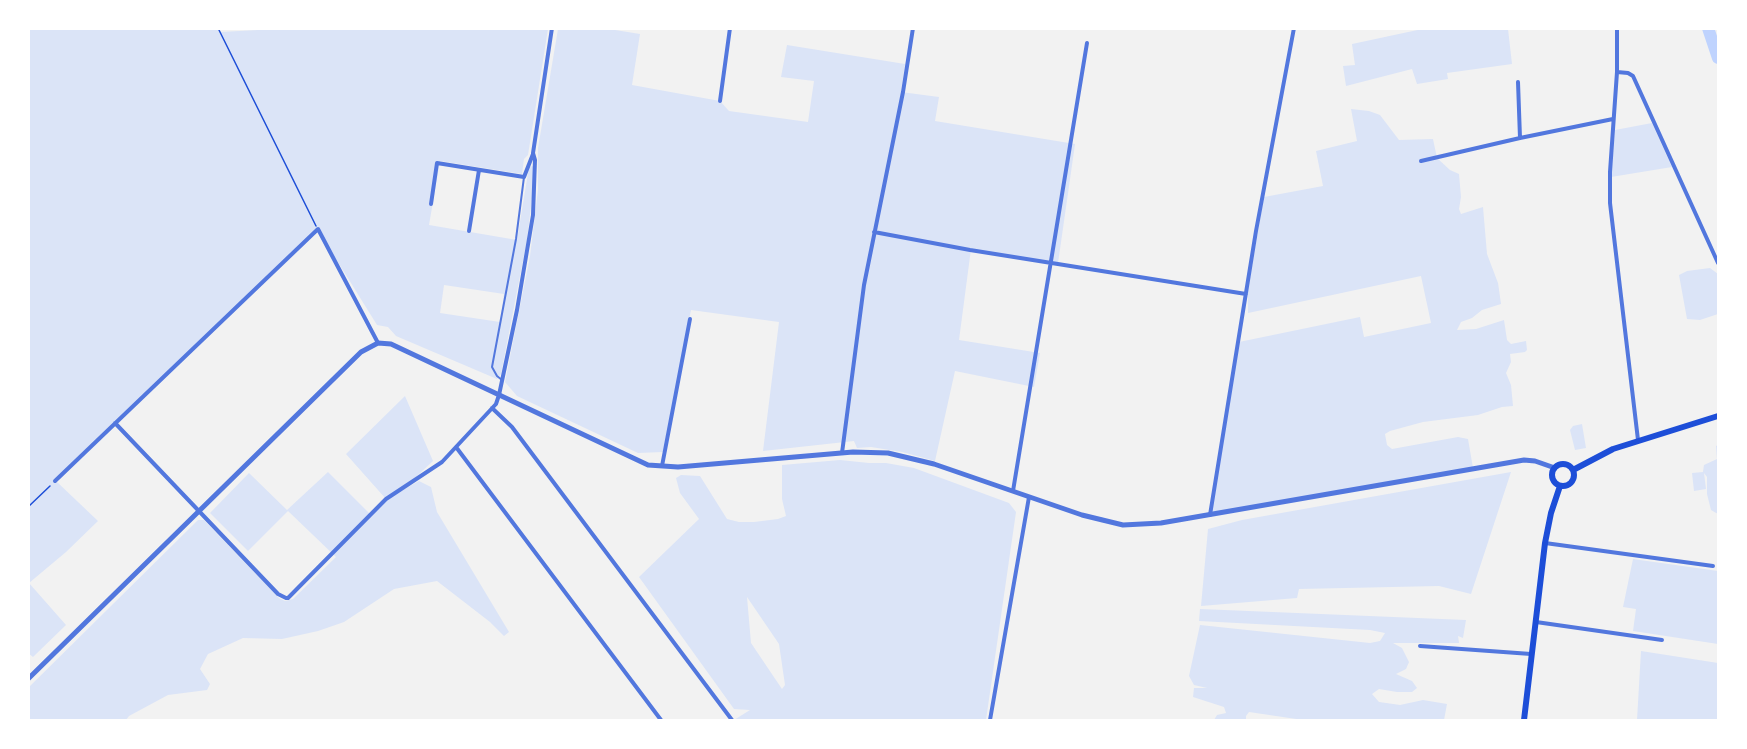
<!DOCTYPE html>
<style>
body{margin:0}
#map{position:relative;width:1747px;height:749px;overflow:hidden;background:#f2f2f2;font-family:"Roboto Condensed",sans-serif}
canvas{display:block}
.frame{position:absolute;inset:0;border:30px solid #fff;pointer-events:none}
</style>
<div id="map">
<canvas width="1747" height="749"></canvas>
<div class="frame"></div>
</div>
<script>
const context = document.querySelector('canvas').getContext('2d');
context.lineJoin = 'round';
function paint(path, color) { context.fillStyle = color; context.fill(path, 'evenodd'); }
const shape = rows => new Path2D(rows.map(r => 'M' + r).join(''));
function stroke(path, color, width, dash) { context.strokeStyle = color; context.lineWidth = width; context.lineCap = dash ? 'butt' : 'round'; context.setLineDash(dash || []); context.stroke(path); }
const green = shape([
 [218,28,221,32,295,28,548,29,528,155,524,159,522,174,440,161,429,225,517,240,529,167,533,166,533,189,527,240,501,374,497,379,396,336,388,327,377,325,318,230,56,481,98,521,66,552,29,583,66,625,33,657,28,653,28,29],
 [444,285,504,294,500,322,440,313],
 [1427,28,1508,29,1512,64,1447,73,1448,79,1417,84,1412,69,1346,86,1343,66,1355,65,1352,44],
 [558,29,609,29,640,34,632,85,720,101,729,111,808,122,814,81,781,77,787,45,905,64,901,92,939,97,935,121,1075,144,1058,263,971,249,959,340,1040,353,1034,387,955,371,935,461,902,452,871,447,857,448,854,441,763,451,779,322,691,310,663,452,638,453,517,396,505,382,530,256,538,190,538,148],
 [1351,109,1369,111,1380,115,1399,140,1433,139,1437,158,1450,170,1459,174,1461,197,1459,209,1461,214,1483,207,1487,254,1498,283,1501,304,1482,310,1472,318,1461,322,1457,330,1476,329,1504,320,1507,340,1511,344,1526,341,1527,350,1525,352,1510,354,1511,362,1506,373,1511,385,1513,406,1502,407,1478,415,1423,422,1390,431,1385,434,1387,445,1392,449,1458,437,1468,439,1473,468,1210,513,1239,342,1360,317,1364,337,1431,323,1421,276,1248,313,1248,289,1264,197,1323,186,1316,151,1357,141],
 [1652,123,1672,167,1611,177,1615,130],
 [1710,268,1718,274,1718,314,1700,320,1687,319,1679,275,1687,271],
 [405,396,433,461,401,491,419,481,431,487,437,512,509,632,504,636,490,622,437,581,394,589,344,622,318,631,282,639,243,638,208,654,200,669,210,684,207,690,168,695,129,716,126,720,29,720,29,687,198,520,204,520,279,598,285,601,293,599,336,557,288,511,248,551,210,513,249,473,287,510,328,472,371,515,386,499,346,454],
 [1582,424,1586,448,1575,450,1570,430,1573,426],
 [1718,445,1718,514,1711,510,1707,494,1707,477,1704,473,1706,489,1694,491,1692,473,1703,472,1704,465,1717,459,1716,446],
 [840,460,869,463,886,463,914,468,1009,503,1016,512,986,720,734,720,750,710,734,709,639,577,699,519,680,493,676,478,681,475,700,476,727,519,739,522,754,522,778,519,786,516,782,499,782,465],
 [747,597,779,644,785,685,782,689,751,643],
 [1511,472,1471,594,1439,586,1299,589,1297,598,1201,606,1208,529,1242,520],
 [1633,559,1718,571,1718,644,1633,631,1636,609,1623,607],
 [1200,609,1466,620,1463,638,1458,636,1459,643,1393,643,1402,648,1409,662,1406,669,1396,674,1412,681,1417,688,1412,692,1397,692,1379,689,1372,694,1379,702,1400,705,1423,700,1447,704,1444,720,1303,720,1249,712,1246,716,1246,720,1214,720,1217,715,1226,713,1224,707,1193,697,1194,688,1207,688,1194,685,1189,676,1200,625,1370,643,1380,641,1385,633,1370,630,1199,621],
 [1641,651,1718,663,1718,720,1637,720]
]);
const river = shape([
 [1708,28,1718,58]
]);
const path = shape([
 [218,28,316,226],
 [28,507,50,486]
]);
const service = shape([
 [502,380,497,376,492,367,516,239,524,177]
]);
const minor = shape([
 [1617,28,1617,72,1610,172,1610,203,1638,440],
 [1617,72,1628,73,1633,76,1718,263],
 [1518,82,1520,138],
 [720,101,730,28],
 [1421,161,1520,138,1613,119],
 [431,204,437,163,524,177,533,154],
 [469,231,479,170],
 [874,232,970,250,1246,294],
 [492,408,512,427,732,720],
 [115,423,278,594,286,598,288,598,386,499,442,462,496,404,499,395,517,310,533,215,535,160,533,153,552,28],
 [456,447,661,720],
 [842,453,864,285,903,92,913,28],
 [662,466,690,319],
 [55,481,318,229,378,343],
 [1013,491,1087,43],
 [1210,515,1256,231,1294,28],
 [1545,543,1713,566],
 [1536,622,1662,640],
 [1420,646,1531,654],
 [990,720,1029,497]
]);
const tertiary = shape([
 [28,679,361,352,378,343,391,344,648,465,678,467,853,452,888,453,934,464,1082,515,1123,525,1161,523,1524,460,1535,461,1555,468]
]);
const secondary = shape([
 '1552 475a11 11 0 1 1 22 0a11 11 0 1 1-22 0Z',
 [1573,470,1613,449,1718,416],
 [1524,720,1545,543,1551,513,1560,486]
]);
paint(green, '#dbe4f7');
stroke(river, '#bfd3fe', 12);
stroke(path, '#1d4ed8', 1.5);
stroke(service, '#5277de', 2);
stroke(minor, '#5277de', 4);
stroke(tertiary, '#5277de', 5);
stroke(secondary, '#1d4ed8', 6);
</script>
